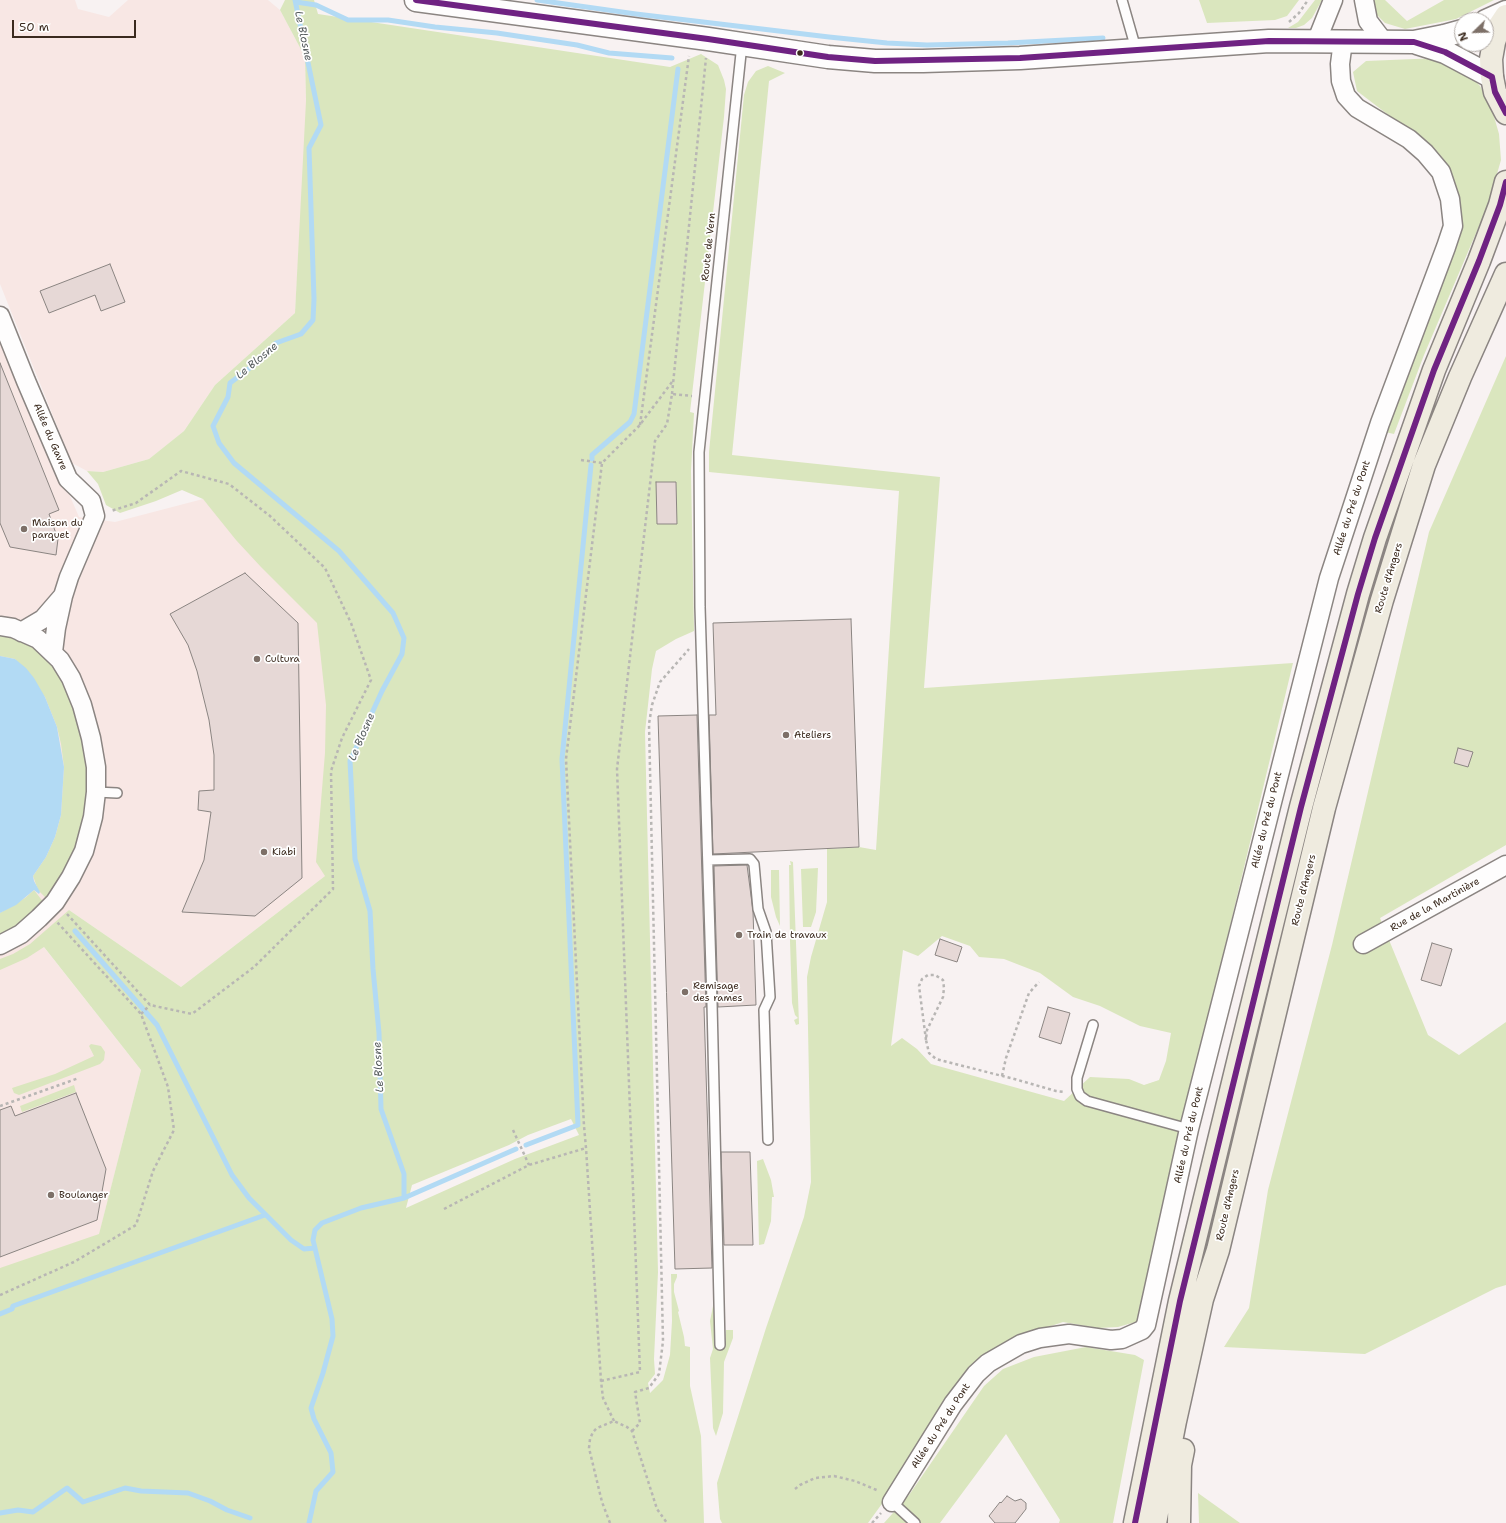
<!DOCTYPE html>
<meta charset="utf-8">
<style>
body{margin:0}
#map{position:relative;width:1506px;height:1523px;overflow:hidden;background:#f8f2f2;font-family:"Shantell Sans",sans-serif}
canvas{display:block}
.north{position:absolute;left:1454px;top:12px;width:40px;height:40px;box-sizing:border-box;background:#fff;border:1px solid #b1aaa5;border-radius:50%;rotate:247deg;font-size:11px;font-weight:700;line-height:16px;text-align:center;color:#3b2a1e}
.north::after{content:'';display:block;margin:auto;width:14px;height:18px;background:#7d7068;clip-path:polygon(50% 0,100% 100%,50% 72%,0 100%)}
.scale{position:absolute;left:12px;top:20px;width:124px;height:18px;box-sizing:border-box;border:2px solid #3b2a1e;border-top:0;padding-left:5px;font-size:12px;line-height:14px;white-space:nowrap;color:#3b2a1e;-webkit-text-stroke:3px #fff;paint-order:stroke}
</style>
<div id="map">
<canvas width="1506" height="1523"></canvas>
<div class="north">N</div>
<div class="scale">50 m</div>
</div>
<script>
const context = document.querySelector('canvas').getContext('2d');
context.lineJoin = 'round';
function paint(path, color) { context.fillStyle = color; context.fill(path, 'evenodd'); }
const shape = rows => new Path2D(rows.map(r => 'M' + r).join(''));
function stroke(path, color, width, dash) { context.strokeStyle = color; context.lineWidth = width; context.lineCap = dash ? 'butt' : 'round'; context.setLineDash(dash || []); context.stroke(path); }
function drawText(font, color, halo, rows, align = 'center') {
  context.font = font + ' "Shantell Sans",sans-serif'; context.lineWidth = 3.5; context.setLineDash([]); context.textBaseline = 'middle'; context.strokeStyle = halo; context.fillStyle = color; for (const [text, x, y, turn = 0] of rows) {
    context.save(); context.translate(x, y); context.rotate((+turn || 0) * Math.PI / 180); context.textAlign = isNaN(turn) ? turn : align; if (halo) context.strokeText(text, 0, 0); context.fillText(text, 0, 0); context.restore();
  }
}
const built = shape([
 [0,0,75,0,78,9,109,17,128,0,268,0,280,10,305,57,306,101,306,134,295,313,215,385,184,431,149,459,103,472,87,471,72,463,0,284],
 [0,329,44,436,79,517,115,522,203,499,327,627,325,876,181,987,69,910,43,946,141,1070,99,1235,0,1273]
]);
const green = shape([
 [285,0,314,0,318,14,670,67,701,54,718,65,724,80,726,89,724,117,690,412,694,413,691,471,694,631,676,639,656,651,652,669,645,732,658,1272,654,1359,655,1374,648,1383,650,1393,663,1380,670,1355,672,1321,671,1274,677,1274,677,1277,674,1284,674,1292,679,1311,678,1312,684,1337,685,1346,690,1347,690,1386,701,1436,704,1523,0,1523,0,1268,99,1234,141,1070,44,947,27,958,0,970,0,959,13,954,30,944,69,910,181,987,325,876,316,862,325,753,326,705,317,623,261,567,236,540,203,499,182,490,156,501,120,513,106,505,98,484,87,471,103,472,149,459,184,431,215,385,295,313,306,101,305,57,280,10],
 [571,1119,579,1135,515,1159,406,1208,412,1185,509,1145,528,1135],
 [1199,0,1299,0,1287,16,1275,20,1207,23],
 [1315,0,1322,0,1312,18,1304,25,1296,28,1288,28,1298,22],
 [1373,0,1385,0,1407,21,1444,0,1494,0,1456,19,1405,29,1385,23,1373,11],
 [1439,58,1464,68,1480,86,1491,106,1499,134,1501,160,1488,205,1424,355,1394,434,1385,432,1460,221,1455,185,1442,157,1423,138,1399,123,1357,91,1353,72,1366,61],
 [768,66,785,73,769,81,732,455,940,477,924,688,1293,663,1212,1001,1139,1321,1118,1327,1098,1328,1063,1322,1027,1334,991,1354,868,1523,722,1523,720,1519,717,1483,766,1328,804,1217,811,1182,807,977,811,957,827,902,827,849,859,847,876,850,899,491,709,472,709,452,744,95,748,82,756,71],
 [942,936,970,946,979,957,1004,959,1040,973,1073,997,1100,1006,1140,1026,1171,1033,1166,1061,1159,1080,1144,1085,1129,1079,1090,1077,1064,1101,931,1064,917,1049,902,1038,891,1046,903,950,918,956],
 [1506,356,1506,845,1380,918,1428,1035,1459,1055,1506,1022,1506,1285,1496,1288,1365,1354,1224,1347,1249,1308,1268,1190,1332,945,1429,532],
 [0,631,21,635,52,660,76,708,88,762,89,789,85,813,78,842,65,871,47,899,38,890,33,876,46,857,55,837,61,815,64,767,61,744,57,727,45,697,15,659,0,656],
 [790,861,793,862,799,1024,796,1025,794,1020,798,1018,795,1015,792,1003,790,941,789,865,791,865],
 [818,868,816,912,811,927,803,927,801,869],
 [771,870,779,870,780,926,776,917,771,897],
 [34,890,44,903,33,915,0,939,0,913,25,898],
 [91,1044,101,1046,105,1052,104,1060,100,1064,19,1095,14,1093,12,1088,55,1074,94,1056,89,1046],
 [74,1085,76,1092,22,1112,20,1106],
 [763,1159,771,1180,774,1197,772,1197,771,1221,764,1244,759,1245,757,1161],
 [716,1299,716,1345,725,1345,726,1330,733,1330,733,1338,724,1362,723,1413,716,1436,713,1428,710,1358,713,1349,710,1321,714,1301],
 [1086,1347,1135,1355,1144,1360,1113,1523,1059,1523,1060,1520,1006,1434,940,1523,884,1523,909,1495,984,1386,1003,1369,1034,1357],
 [1198,1493,1240,1523,1199,1523]
]);
const water = shape([
 [0,656,15,659,26,668,34,678,45,697,57,727,64,767,61,815,55,837,46,857,33,876,34,881,40,892,39,894,34,890,16,905,0,913]
]);
const stream = shape([
 [295,0,321,125,309,148,314,299,313,320,301,334,276,343,259,361,230,383,228,397,213,426,219,443,234,463,339,551,393,613,404,638,402,654,382,691,350,761,355,859,370,911,373,969,379,1033,381,1109,404,1174,404,1198,361,1208,322,1223,315,1230,313,1240,332,1319,333,1336,323,1373,311,1408,314,1419,331,1453,333,1472,316,1491,309,1523],
 [537,0,636,14,829,37,887,43,927,45,1008,43,1103,38],
 [296,2,316,5,348,20,388,20,435,27,497,33,577,45,609,53,672,58],
 [592,459,592,455,630,422,634,414,678,69],
 [75,931,157,1025,232,1175,249,1198,291,1240,304,1249,315,1248],
 [526,1145,578,1125,562,759,591,465],
 [404,1198,516,1149],
 [0,1314,12,1309,13,1306,265,1215],
 [0,1513,18,1510,33,1512,67,1488,83,1502,125,1488,141,1491,188,1493,210,1501,227,1510,250,1518]
]);
const building = shape([
 [110,264,125,302,101,311,95,295,49,313,40,291,110,264],
 [0,363,59,510,49,514,58,539,56,555,10,547,0,523,0,363],
 [656,482,676,482,677,524,657,524,656,482],
 [245,573,298,623,302,878,255,916,182,912,204,860,211,812,198,810,199,791,214,790,214,755,209,720,197,671,188,645,170,614,245,573],
 [851,619,859,847,713,854,709,715,716,715,713,623,851,619],
 [697,715,706,1007,704,1007,712,1268,675,1269,658,716,697,715],
 [1458,748,1473,752,1468,767,1454,763,1458,748],
 [747,865,753,911,756,1005,718,1007,714,866,747,865],
 [940,939,962,947,957,962,935,955,940,939],
 [1432,943,1452,949,1441,986,1421,980,1432,943],
 [1048,1007,1070,1013,1061,1044,1039,1037,1048,1007],
 [76,1093,106,1169,97,1220,0,1257,0,1110,11,1106,15,1116,76,1093],
 [721,1152,750,1152,753,1245,724,1245,721,1152],
 [1007,1496,1015,1501,1021,1499,1026,1503,1026,1509,1015,1523,995,1523,989,1516,1000,1502,1001,1503,1007,1496]
]);
const path = shape([
 [1289,22,1299,13,1308,0],
 [672,394,706,58],
 [640,425,689,56],
 [581,460,602,463],
 [67,914,150,1005,192,1014,254,967,333,889,331,771,342,738,371,680,351,623,325,568,270,516,229,484,181,471,136,503,111,511],
 [141,1014,150,1005],
 [926,1040,919,986,922,979,928,975,935,975,943,980,944,988,943,997,927,1030,926,1040,929,1053,936,1059,1018,1080,1056,1091,1065,1092],
 [1002,1076,1006,1058,1029,993,1039,982],
 [0,1106,79,1078],
 [513,1130,529,1165],
 [444,1209,529,1165,586,1148],
 [0,1295,74,1262,136,1225,153,1171,174,1130,168,1087,141,1014,57,922],
 [601,1381,640,1372,617,769,655,441,667,424,672,394,692,396],
 [614,1421,603,1398,601,1381,586,1148,584,1126,566,759,602,463,639,426,672,382],
 [632,1431,640,1423,635,1392,649,1388,659,1374,663,1341,649,724,652,705,660,682,689,649],
 [795,1489,800,1485,815,1478,834,1476,855,1481,879,1491],
 [610,1523,602,1502,589,1448,590,1439,593,1432,597,1428,614,1421,627,1427,632,1431,657,1509,667,1523],
 [872,1523,881,1513]
]);
const service = shape([
 [1122,0,1134,42,1135,50],
 [96,792,117,793],
 [708,860,750,859,754,864,758,909,766,932,770,997,764,1010,768,1140],
 [1093,1025,1077,1078,1077,1089,1080,1096,1087,1101,1189,1129],
 [720,1345,712,1003,700,607,699,452,742,44],
 [892,1502,915,1523]
]);
const minor = shape([
 [1364,0,1368,21,1384,42],
 [1317,40,1333,0],
 [0,316,26,381,68,479,91,501,95,516,69,577,63,596,56,628,53,652],
 [0,626,13,628,38,639,60,660,71,678,82,705,91,738,96,767,96,792,93,817,84,851,71,877,55,902,39,918,21,934,0,945],
 [21,632,43,619,62,597],
 [1363,944,1506,865],
 [892,1502,953,1404,976,1374,988,1363,1021,1344,1040,1338,1069,1334,1111,1340,1122,1339,1142,1330,1146,1325,1189,1129,1329,578,1380,423,1446,247,1453,226,1450,199,1441,172,1425,153,1409,139,1357,108,1346,96,1341,81,1340,64,1343,41]
]);
const tertiary = shape([
 [416,0,708,39,828,57,875,61,923,61,1020,58,1269,41,1414,42,1444,36,1462,31],
 [1486,21,1506,12],
 [1417,43,1445,52,1492,77]
]);
const primary = shape([
 [1506,16,1500,25,1494,42,1491,59,1492,77,1495,92,1506,113]
]);
const trunk = shape([
 [1135,1523,1180,1301,1239,1058,1301,807,1358,594,1375,538,1434,370,1479,261,1500,205,1506,182],
 [1155,1523,1175,1421,1202,1299,1218,1250,1324,808,1382,600,1424,465,1460,377,1506,274],
 [1179,1523,1180,1465,1183,1450]
]);
const bus1 = shape([
 [416,0,708,39,828,57,875,61,1020,58,1269,41,1414,42,1445,52,1492,77,1495,92,1506,113],
 [1135,1523,1180,1301,1301,807,1358,594,1375,538,1434,370,1479,261,1500,205,1506,182]
]);
const markers = [
 [800,53,3.5,"#3b2a1e"],
 [24,529,4,"#7d7068"],
 [257,659,4,"#7d7068"],
 [786,735,4,"#7d7068"],
 [264,852,4,"#7d7068"],
 [739,935,4,"#7d7068"],
 [685,992,4,"#7d7068"],
 [51,1195,4,"#7d7068"]
];
const streetNames = [
 ["Route de Vern",709,247,-84],
 ["Allée du Gavre",50,437,67],
 ["Allée du Pré du Pont",1352,508,-72],
 ["Route d'Angers",1389,578,-73],
 ["Allée du Pré du Pont",1267,820,-76],
 ["Route d'Angers",1304,890,-76],
 ["Rue de la Martinière",1435,905,-29],
 ["Allée du Pré du Pont",1189,1135,-77],
 ["Route d'Angers",1228,1205,-77],
 ["Allée du Pré du Pont",941,1426,-57]
];
const poiNames = [
 ["Maison du",32,523],
 ["parquet",32,535],
 ["Cultura",265,659],
 ["Ateliers",794,735],
 ["Kiabi",272,852],
 ["Train de travaux",747,935],
 ["Remisage",693,986],
 ["des rames",693,998],
 ["Boulanger",59,1195]
];
const waterNames = [
 ["Le Blosne",303,36,78],
 ["Le Blosne",257,361,-40],
 ["Le Blosne",362,737,-67],
 ["Le Blosne",379,1067,-93]
];
paint(built, '#f8e7e4');
paint(green, '#dae6be');
paint(water, '#b2daf4');
stroke(stream, '#b2daf4', 5);
paint(building, '#e6d8d6');
stroke(building, '#8b8582', 1);
stroke(service, '#8b8582', 12);
stroke(minor, '#8b8582', 21);
stroke(tertiary, '#8b8582', 25);
stroke(primary, '#8b8582', 25);
stroke(trunk, '#8b8582', 25);
stroke(path, '#b8b6b4', 2.5, [3, 3]);
stroke(service, '#fefdfd', 9);
stroke(minor, '#fefdfd', 18);
stroke(tertiary, '#fefdfd', 22);
stroke(primary, '#efebdf', 22);
stroke(trunk, '#efebdf', 22);
stroke(bus1, '#6f2282', 6);
for (const [x, y, r, color] of markers) { const dot = new Path2D(); dot.arc(x, y, r, 0, 2 * Math.PI); context.fillStyle = color; context.fill(dot); stroke(dot, '#fff', 1.5); }
drawText('10px', '#3b2a1e', '#fff', streetNames);
drawText('10px', '#3b2a1e', '#fff', poiNames, 'left');
drawText('italic 11px', '#565c5e', '#fff', waterNames);
</script>
